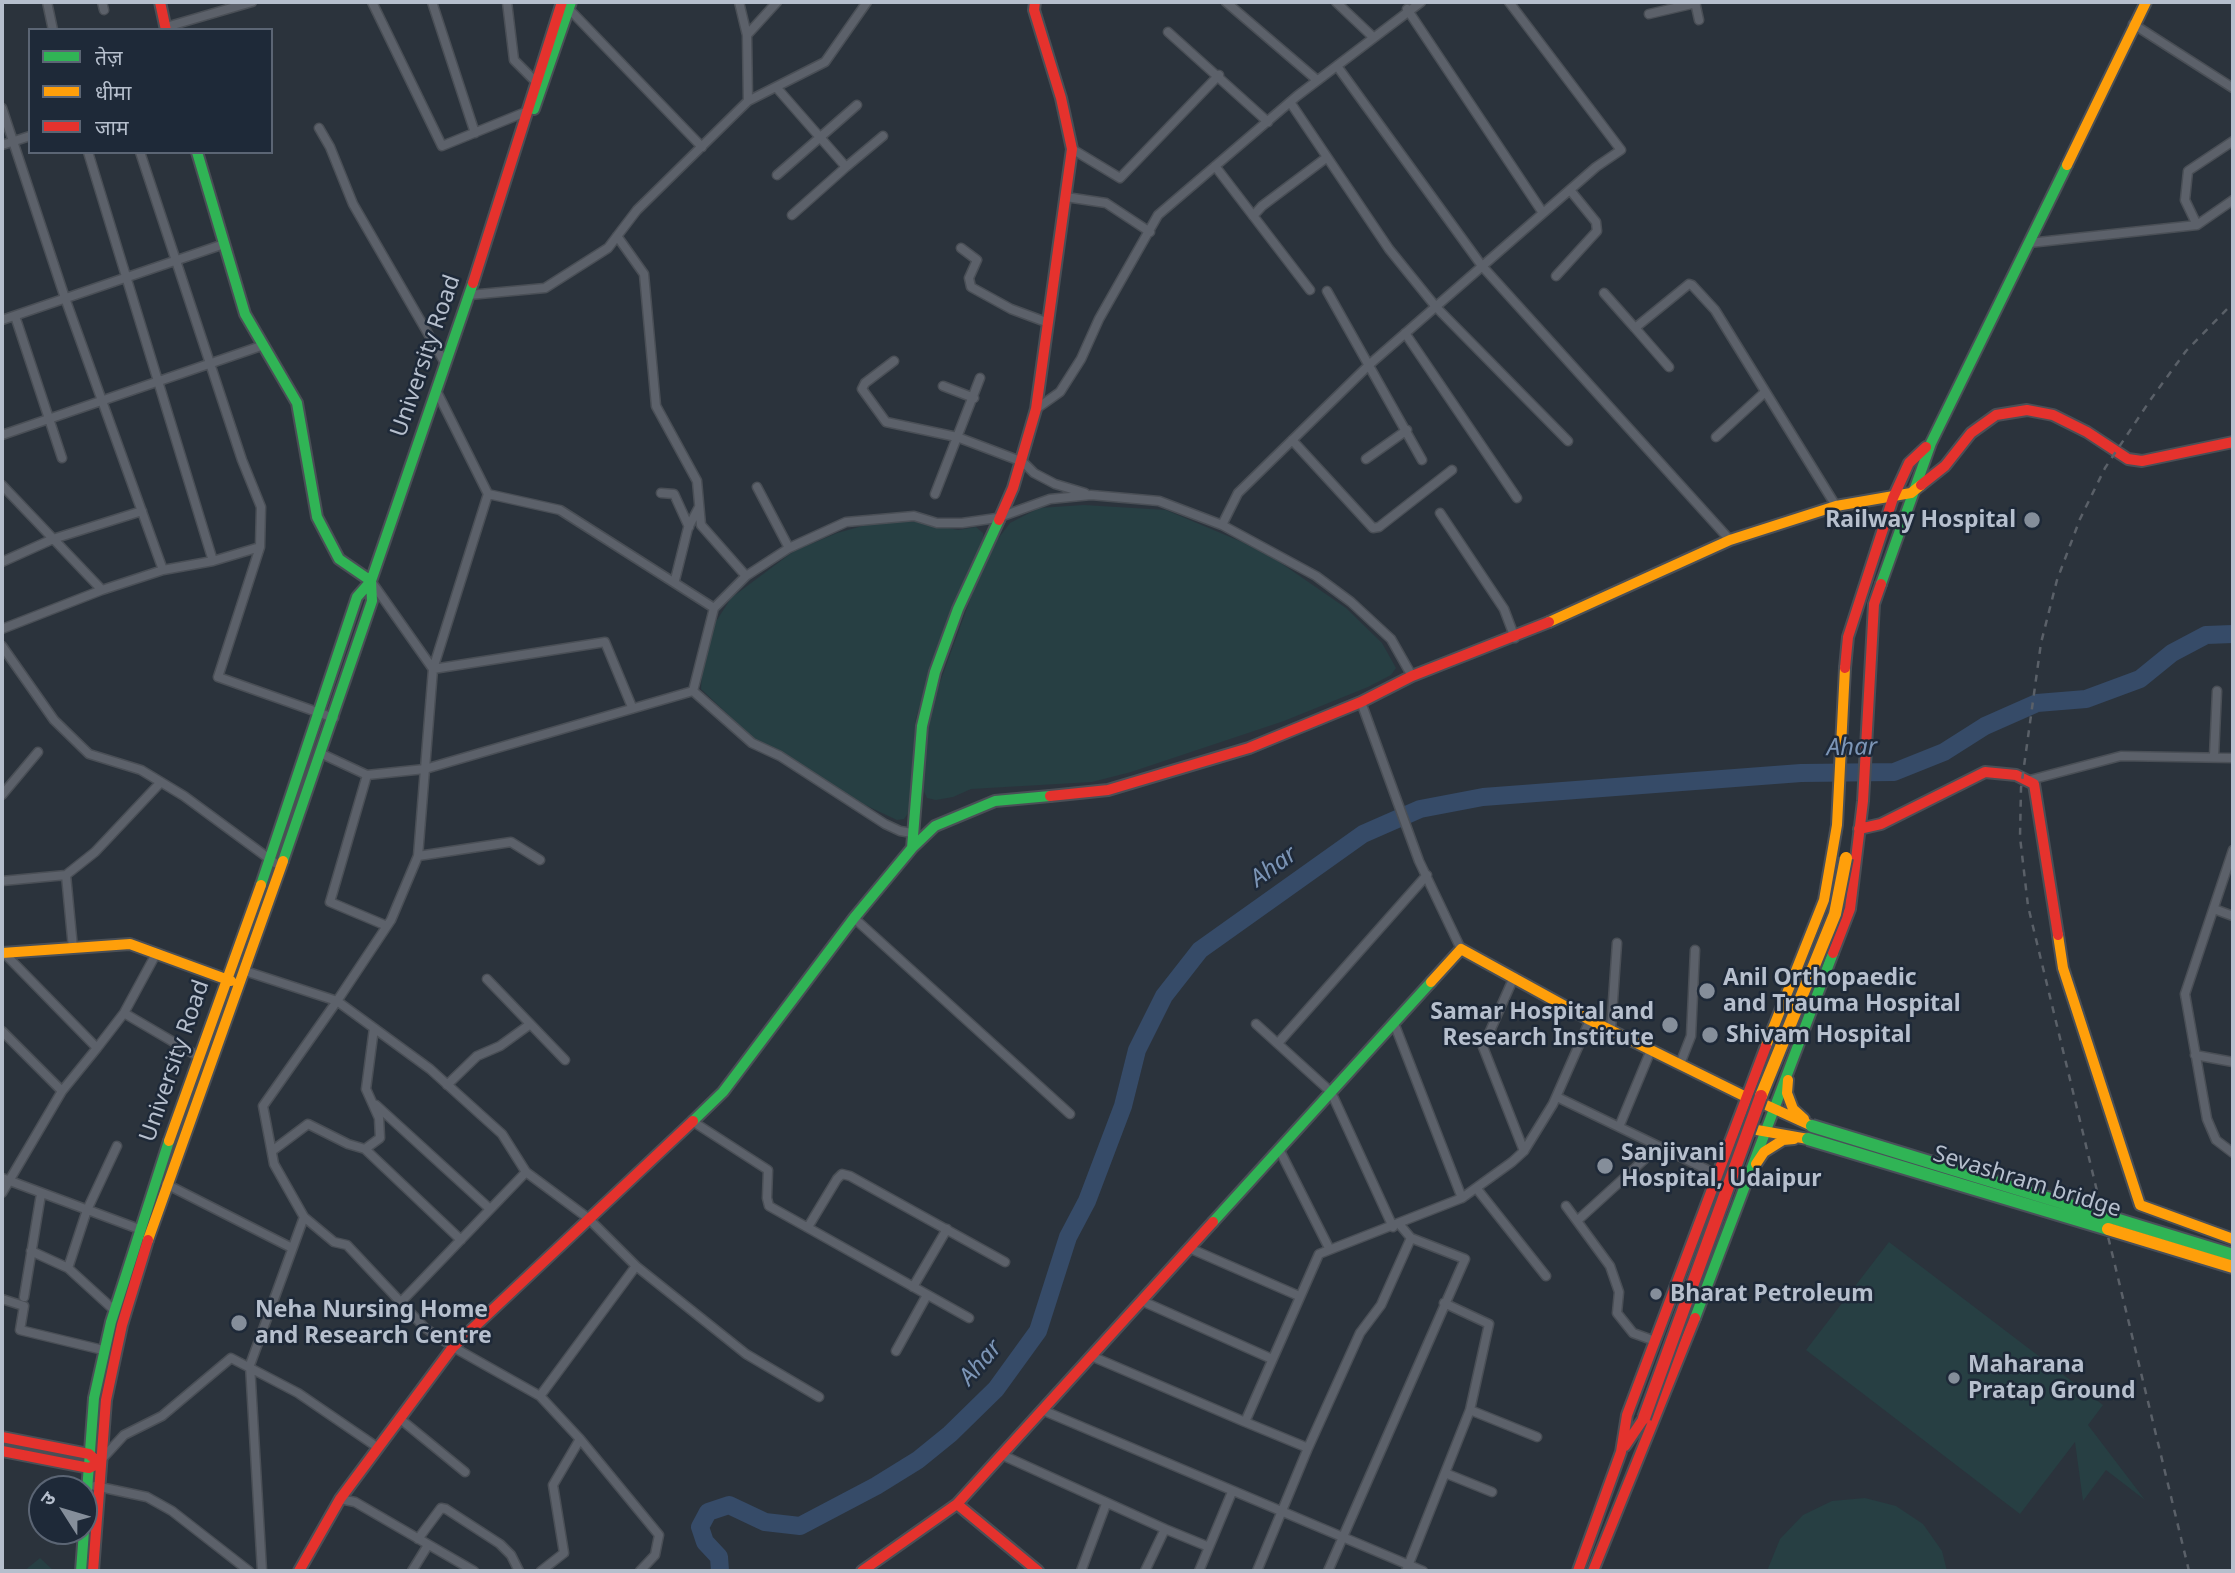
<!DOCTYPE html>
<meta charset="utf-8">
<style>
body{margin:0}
#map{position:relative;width:2235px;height:1573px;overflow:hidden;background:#2b333c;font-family:"Noto Sans","Noto Sans Devanagari",sans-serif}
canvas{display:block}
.frame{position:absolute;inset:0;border:4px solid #b6bfcd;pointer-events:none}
.legend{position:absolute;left:28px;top:28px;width:245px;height:126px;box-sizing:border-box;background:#1e2938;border:2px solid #5b6574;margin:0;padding:9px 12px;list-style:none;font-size:21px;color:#b6bfcd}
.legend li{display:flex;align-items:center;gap:14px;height:35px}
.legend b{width:35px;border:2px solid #5b6574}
.north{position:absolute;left:28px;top:1475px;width:70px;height:70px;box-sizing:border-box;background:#1e2938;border:2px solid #5b6574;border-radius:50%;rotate:307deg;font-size:19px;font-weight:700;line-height:28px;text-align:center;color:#b6bfcd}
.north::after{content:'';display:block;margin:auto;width:24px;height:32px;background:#858e9a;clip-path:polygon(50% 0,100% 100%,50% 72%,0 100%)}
</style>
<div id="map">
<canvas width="2235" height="1573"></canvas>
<div class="frame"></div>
<ul class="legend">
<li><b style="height:9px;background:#30b455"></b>तेज़</li>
<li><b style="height:9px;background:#ff9f0a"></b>धीमा</li>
<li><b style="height:9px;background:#e5322d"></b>जाम</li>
</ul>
<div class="north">उ</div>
</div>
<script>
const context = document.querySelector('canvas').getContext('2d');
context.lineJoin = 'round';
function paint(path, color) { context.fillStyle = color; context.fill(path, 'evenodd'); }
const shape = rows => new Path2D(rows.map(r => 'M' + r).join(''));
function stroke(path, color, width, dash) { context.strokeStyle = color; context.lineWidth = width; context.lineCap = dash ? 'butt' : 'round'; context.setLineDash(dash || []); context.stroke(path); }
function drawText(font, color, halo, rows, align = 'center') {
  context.font = font + ' "Noto Sans",sans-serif'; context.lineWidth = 5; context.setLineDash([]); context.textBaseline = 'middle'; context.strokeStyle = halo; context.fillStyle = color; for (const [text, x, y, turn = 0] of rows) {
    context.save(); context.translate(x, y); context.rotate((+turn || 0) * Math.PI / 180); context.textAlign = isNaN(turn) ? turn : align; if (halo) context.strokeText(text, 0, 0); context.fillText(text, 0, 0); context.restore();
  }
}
const green = shape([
 [1084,505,1166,510,1242,542,1278,561,1346,608,1382,643,1396,668,1391,675,1368,687,1284,721,1131,772,1092,782,971,789,953,797,936,800,927,798,921,785,932,704,975,586,994,544,1010,523,1039,508],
 [877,522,920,522,958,530,976,527,983,533,984,541,947,620,916,718,909,812,904,819,897,820,863,804,755,740,701,689,702,667,715,623,731,598,794,551,837,533],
 [1889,1242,2103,1405,2088,1425,2145,1500,2106,1470,2083,1501,2075,1442,2020,1514,1806,1350],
 [1865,1498,1896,1506,1923,1524,1942,1551,1947,1571,1767,1571,1780,1539,1803,1515,1832,1501],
 [40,1558,54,1571,24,1571]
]);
const river = shape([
 [720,1571,719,1557,705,1542,700,1527,708,1512,729,1505,765,1522,800,1526,876,1486,918,1460,950,1434,996,1389,1038,1331,1068,1237,1087,1201,1123,1106,1137,1050,1164,996,1200,950,1363,834,1420,809,1483,797,1801,773,1894,772,1944,752,1985,726,2037,703,2086,699,2140,679,2172,653,2206,635,2233,634]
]);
const street = shape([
 [47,2,53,30],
 [102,2,104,10],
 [372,2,442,146,528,111],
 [432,2,475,133],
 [507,2,514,60,536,82],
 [1226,2,1317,80],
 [1336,2,1373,37],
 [1695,2,1699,20],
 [569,9,702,147],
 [1407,9,1543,213],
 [1649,14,1696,3],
 [2133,24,2233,88],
 [166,27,252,2],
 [1168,32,1268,122],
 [747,35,777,2],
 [1337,66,1482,266,1730,540],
 [776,87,846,167,883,136],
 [748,101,825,62,867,2],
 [1290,102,1389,249,1436,307,1568,441],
 [2,108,65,298,163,570,102,590,2,485],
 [319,128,330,147,353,204,445,363],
 [2,145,30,136],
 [1072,149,1120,178,1219,75],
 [88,152,213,561,163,570],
 [140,152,242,460,261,507,260,547],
 [1215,166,1310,290],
 [777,175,857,105],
 [1066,197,1106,203,1150,232],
 [792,215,846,167],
 [1253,216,1262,206,1326,158],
 [2197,225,2185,200,2188,171,2233,141],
 [617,236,644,274,656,406,697,481,701,525,746,576],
 [2029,243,2197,225,2233,200],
 [961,248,977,260,969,278,971,287,1011,309,1046,322],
 [1556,276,1597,231,1596,222,1570,190],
 [1327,291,1422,460],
 [1604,293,1635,328,1689,284,1692,285,1715,310,1836,506],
 [469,295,545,288,608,248,637,210,748,101,747,35,739,2],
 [15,316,62,458],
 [2,320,224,244],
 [1635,328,1669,367],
 [1405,333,1517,498],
 [894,361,865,383,862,389,886,422,957,437,1023,462,1034,473,1055,484,1085,493],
 [943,386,974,398],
 [437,392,488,494,433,669,605,642,632,707],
 [1036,409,1060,392,1081,359,1099,319,1158,215,1297,96,1421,2],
 [2,435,264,345],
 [1716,437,1764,393],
 [1292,440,1373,528,1379,527,1452,470],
 [1366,459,1407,430],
 [757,487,789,548],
 [661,493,674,494,689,527],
 [488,494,560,510,714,608,693,691,752,743,780,756,885,824,900,831,912,833],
 [935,494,980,378],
 [1440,513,1504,609,1515,638],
 [1222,525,1238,493,1370,364,1596,167,1621,150,1509,2],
 [213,561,260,547,218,677,334,718],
 [2,562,53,539,142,511],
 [675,580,688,528,699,507],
 [714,608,746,576,789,548,846,522,914,516,937,523,962,523,997,518,1050,499,1091,495,1159,501,1222,525,1316,576,1351,602,1391,639,1412,676],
 [2,629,102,590],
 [2,646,54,720,89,754,141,770,184,796,275,863],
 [1361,702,1419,861,1461,949],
 [322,754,367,775,425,769,693,691],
 [2214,756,2217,691],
 [367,775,330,902,387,926],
 [2030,780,2121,756,2233,758],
 [2,795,38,752],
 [2233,850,2185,994,2207,1119,2216,1140,2233,1153],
 [418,856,511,842,540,860],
 [66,875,73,948],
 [2,881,66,875,95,852,161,782],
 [2214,909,2233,916],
 [854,918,1070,1114],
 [245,971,337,1001,263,1106,274,1164,304,1217,250,1365,262,1571],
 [1514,977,1483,1047,1524,1151],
 [487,979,565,1060],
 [124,1013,199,1057],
 [1394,1023,1462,1198],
 [1256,1024,1331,1092,1393,1227],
 [1611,1029,1617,943],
 [2,1031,62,1091,97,1048,4,953],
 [1279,1042,1427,875],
 [97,1048,124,1013,156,954],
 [2195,1055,2233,1062],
 [1680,1064,1691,1036,1695,950],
 [447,1085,477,1056,500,1046,529,1025],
 [1557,1097,1716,1174],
 [376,1105,490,1209],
 [692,1121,768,1170,767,1198,769,1206,969,1318],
 [1619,1127,1651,1050],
 [365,1149,461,1240],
 [1279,1149,1329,1248],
 [272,1151,308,1124,348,1144,365,1149,380,1138,379,1118,366,1089,374,1028],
 [2,1178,139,1229],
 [166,1184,292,1248],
 [1477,1189,1546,1276],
 [2,1193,62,1091],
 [1566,1206,1610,1266,1619,1292,1617,1313,1633,1333,1655,1341],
 [304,1217,334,1242,347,1245,425,1328,453,1347,540,1396,636,1266,588,1218,526,1172,502,1134,430,1069,337,1001,391,920,418,856,433,669,371,581],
 [1578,1220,1658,1147],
 [808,1227,837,1179,842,1174,850,1176,1005,1262],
 [1189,1248,1299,1296],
 [31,1251,68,1268,114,1310],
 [636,1266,746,1354,819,1397],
 [68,1268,87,1210,117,1146],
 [913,1287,947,1229],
 [24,1297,41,1194],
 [2,1299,24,1306,20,1330,103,1350],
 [1142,1301,1272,1359],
 [401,1302,526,1172],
 [1444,1303,1489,1324,1470,1410],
 [896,1351,927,1295],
 [1091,1356,1245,1422],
 [540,1396,580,1439,553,1485,564,1553,541,1571],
 [1042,1410,1423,1571],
 [399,1418,465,1472],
 [580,1439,659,1535,655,1555,640,1571],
 [1308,1448,1360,1333,1381,1305,1411,1238],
 [1002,1455,1165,1529,1145,1571],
 [101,1460,124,1435,162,1416,231,1358,298,1393,377,1447],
 [1445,1473,1492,1492],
 [95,1486,147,1497,172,1511,249,1571],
 [340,1499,355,1502,474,1571],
 [1165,1529,1209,1547],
 [418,1539,441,1508,446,1509,500,1544,511,1555,519,1571],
 [412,1571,428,1545],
 [1081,1571,1106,1504],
 [1199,1571,1232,1492],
 [1257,1571,1308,1448,1245,1422,1319,1254,1462,1198,1512,1162,1524,1151,1553,1104,1590,1020],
 [1328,1571,1465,1259,1411,1238,1400,1225],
 [1406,1571,1470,1410,1537,1437]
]);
const fast = shape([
 [534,109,571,2],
 [197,152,245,314,297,403,317,517,339,559,371,581],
 [1881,584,1931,443,2067,165],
 [912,848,922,726,935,672,958,609,999,520],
 [283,861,372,601,371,581,473,283],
 [261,885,357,597,371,581],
 [693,1121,723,1092,854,918,912,848,935,826,995,801,1050,796],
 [1213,1222,1431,982],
 [1695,1318,1833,953],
 [81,1571,94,1398,111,1322,169,1141]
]);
const slow = shape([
 [2067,165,2146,2],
 [1549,622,1730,540,1836,506,1911,493,1921,485],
 [2058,935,2063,968,2140,1205,2233,1239],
 [2,953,130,944,231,981],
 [1431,982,1461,949,1590,1020,1746,1097],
 [1766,1046,1824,900,1837,825,1845,668],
 [1788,1080,1787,1093,1793,1109,1804,1119],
 [1766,1105,1812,1126],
 [1757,1130,1808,1139],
 [169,1141,261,885],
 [1756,1164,1764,1152,1783,1140,1794,1139],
 [148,1240,283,861]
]);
const jam = shape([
 [160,2,166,30],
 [473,283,562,2],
 [1921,485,1945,466,1971,433,1996,415,2027,410,2053,415,2087,432,2128,459,2142,461,2233,442],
 [999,520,1013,488,1036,409,1072,149,1061,98,1034,10,1035,2],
 [1845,668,1848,637,1893,498,1909,463,1926,447],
 [1050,796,1108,790,1249,748,1361,702,1412,676,1549,622],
 [1859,829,1881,824,1985,772,2016,775,2034,784,2058,935],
 [1833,953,1850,909,1863,801,1874,604,1881,584],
 [2,1437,89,1454,99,1463,89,1468,2,1451],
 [1625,1446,1644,1418],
 [93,1571,106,1400,122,1325,148,1240],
 [299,1571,340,1499,453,1347,693,1121],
 [862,1571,957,1504],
 [1038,1571,957,1504,1213,1222],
 [1578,1571,1621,1452,1627,1415,1766,1046],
 [1593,1571,1695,1318]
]);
const rail = shape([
 [2189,1571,2028,906,2020,837,2021,788,2041,643,2057,580,2080,519,2105,468,2151,399,2186,351,2233,303]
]);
const fastBridge = shape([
 [1812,1126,2233,1255],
 [1808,1139,2108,1229]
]);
const slowBridge = shape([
 [1761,1096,1835,914,1846,858],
 [2108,1229,2233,1267]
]);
const jamBridge = shape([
 [1644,1418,1761,1096]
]);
const markers = [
 [2032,520,9,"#858e9a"],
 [1707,991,9,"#858e9a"],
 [1670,1025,9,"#858e9a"],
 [1710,1035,9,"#858e9a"],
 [1605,1166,9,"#858e9a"],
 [1656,1294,7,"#858e9a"],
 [239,1323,9,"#858e9a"],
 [1954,1378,7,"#858e9a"]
];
const streetNames = [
 ["University Road",426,356,-71],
 ["University Road",175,1061,-71],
 ["Sevashram bridge",2027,1182,17]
];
const poiNames = [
 ["Railway Hospital",2016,520,"right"],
 ["Anil Orthopaedic",1723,978],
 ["and Trauma Hospital",1723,1004],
 ["Samar Hospital and",1654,1012,"right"],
 ["Research Institute",1654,1038,"right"],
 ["Shivam Hospital",1726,1035],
 ["Sanjivani",1621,1153],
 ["Hospital, Udaipur",1621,1179],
 ["Bharat Petroleum",1670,1294],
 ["Neha Nursing Home",255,1310],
 ["and Research Centre",255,1336],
 ["Maharana",1968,1365],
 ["Pratap Ground",1968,1391]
];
const waterNames = [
 ["Ahar",1852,748,-1],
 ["Ahar",1274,867,-36],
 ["Ahar",981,1363,-49]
];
paint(green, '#273f43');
stroke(river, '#364b68', 18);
stroke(street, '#4a4f56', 11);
stroke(fast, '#4a4f56', 14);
stroke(slow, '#4a4f56', 14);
stroke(jam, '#4a4f56', 14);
stroke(street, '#5c616a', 8);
stroke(fast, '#30b455', 10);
stroke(slow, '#ff9f0a', 10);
stroke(jam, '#e5322d', 10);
stroke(rail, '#5a6068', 2.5, [7, 7]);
stroke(fastBridge, '#494f59', 16, []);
stroke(slowBridge, '#494f59', 16, []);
stroke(jamBridge, '#494f59', 16, []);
stroke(fastBridge, '#30b455', 12);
stroke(slowBridge, '#ff9f0a', 12);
stroke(jamBridge, '#e5322d', 12);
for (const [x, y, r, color] of markers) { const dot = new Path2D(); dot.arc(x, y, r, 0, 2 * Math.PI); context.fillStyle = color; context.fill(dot); stroke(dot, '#1e2938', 2.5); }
drawText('23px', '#b6bfcd', '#1e2938', streetNames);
drawText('bold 23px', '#b6bfcd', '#1e2938', poiNames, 'left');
drawText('italic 24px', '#7c95b6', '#1e2938', waterNames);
</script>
